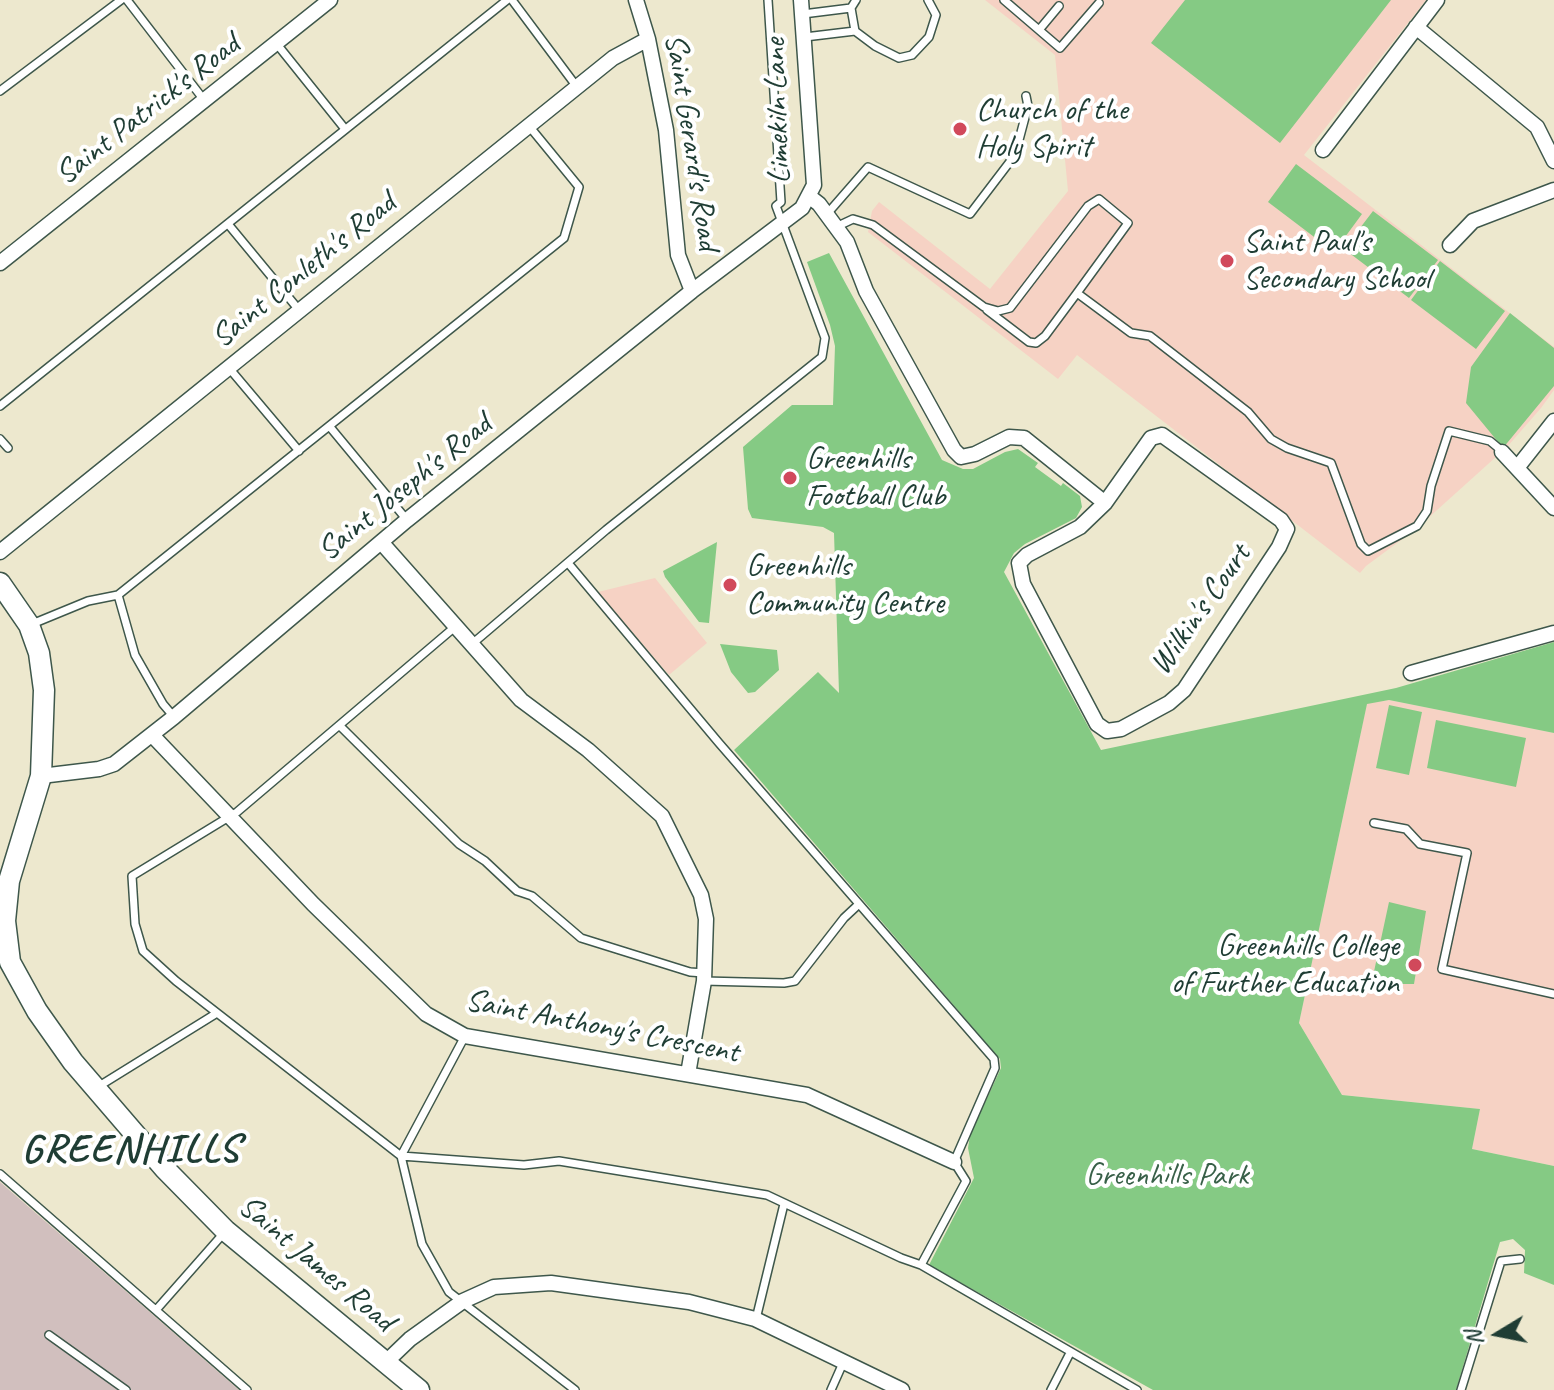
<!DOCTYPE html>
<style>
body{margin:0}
#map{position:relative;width:1554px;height:1390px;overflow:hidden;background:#ede8ce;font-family:Caveat,sans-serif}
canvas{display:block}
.north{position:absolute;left:1458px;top:1294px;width:80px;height:80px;-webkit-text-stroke:6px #fff;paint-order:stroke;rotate:260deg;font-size:22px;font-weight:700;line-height:32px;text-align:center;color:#1f3d34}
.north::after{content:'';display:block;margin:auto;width:28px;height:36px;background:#1f3d34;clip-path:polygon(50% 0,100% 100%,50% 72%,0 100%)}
</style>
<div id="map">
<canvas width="1554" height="1390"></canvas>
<div class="north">N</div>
</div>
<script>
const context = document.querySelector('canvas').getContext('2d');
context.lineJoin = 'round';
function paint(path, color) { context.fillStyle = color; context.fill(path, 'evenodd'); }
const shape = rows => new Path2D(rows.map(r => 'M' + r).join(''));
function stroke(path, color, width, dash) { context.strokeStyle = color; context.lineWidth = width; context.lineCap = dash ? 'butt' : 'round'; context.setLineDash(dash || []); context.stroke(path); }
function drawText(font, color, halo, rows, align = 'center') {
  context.font = font + ' Caveat,sans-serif'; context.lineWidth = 8; context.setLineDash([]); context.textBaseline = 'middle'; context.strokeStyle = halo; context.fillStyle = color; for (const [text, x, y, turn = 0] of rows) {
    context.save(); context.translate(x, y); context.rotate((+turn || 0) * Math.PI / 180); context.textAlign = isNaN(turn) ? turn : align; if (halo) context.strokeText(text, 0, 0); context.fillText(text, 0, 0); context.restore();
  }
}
const built = shape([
 [985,0,1426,0,1304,155,1554,347,1554,390,1541,408,1507,447,1416,529,1366,566,1360,573,1077,355,1058,379,868,232,872,211,879,202,990,289,1068,191,1055,55],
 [655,578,707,643,669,675,598,592],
 [1389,700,1554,733,1554,1166,1472,1149,1480,1109,1342,1095,1299,1023,1367,703]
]);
const industrial = shape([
 [0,1182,144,1307,239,1390,0,1390]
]);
const green = shape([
 [1185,0,1391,0,1280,143,1151,43],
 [1296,164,1362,214,1334,252,1268,202],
 [1373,211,1438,260,1409,298,1344,249],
 [829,253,942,460,963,469,973,469,1005,452,1018,449,1038,463,1035,467,1061,486,1063,483,1080,496,1082,507,1076,518,1025,544,1014,553,1004,572,1101,750,1396,688,1554,642,1554,733,1389,700,1367,704,1299,1023,1342,1095,1480,1109,1472,1149,1554,1166,1554,1285,1524,1273,1525,1250,1513,1239,1500,1242,1456,1390,1153,1390,929,1265,974,1178,968,1148,970,1135,1001,1068,1000,1059,734,750,818,672,839,693,834,533,823,527,752,518,748,509,743,447,792,405,833,405,835,346,830,325,807,262],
 [1440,261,1505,311,1476,349,1411,300],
 [1510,313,1554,348,1554,386,1503,448,1466,403,1471,367],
 [717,542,709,623,699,622,665,577,663,571],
 [720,644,777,650,779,670,755,692,748,693,731,672],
 [1389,705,1422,712,1409,775,1376,768],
 [1436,720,1526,738,1516,787,1427,768],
 [1389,902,1426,911,1414,984,1392,984,1381,992,1370,990]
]);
const lane = shape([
 [127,0,204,100],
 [512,0,577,87],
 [1004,0,1060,48,1099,3],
 [851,8,855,31],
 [803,14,851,8,856,0],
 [1039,30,1059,6],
 [805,37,855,31,875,46,899,58,912,55,929,37,936,15,928,0],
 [276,43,345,129],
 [0,91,121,0],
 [827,214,868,167,970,214,1015,155,1028,106,1026,96],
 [228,224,299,310],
 [838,226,853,219,873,225,984,307,998,311,1010,308,1088,206,1099,199,1128,223,1077,293,1131,333,1150,336,1248,412,1271,439,1287,448,1331,463,1361,544,1368,551,1417,526,1427,511,1431,486,1449,431,1490,441,1502,451],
 [987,310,1029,342,1036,343,1045,336,1077,293],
 [229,368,299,451],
 [0,406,507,0],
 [330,427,407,520],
 [0,439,8,448],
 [118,595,135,655,163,704,174,717],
 [32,624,88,601,118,595,564,238,579,187,529,126],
 [456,626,237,812,132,876,135,924,143,951,176,981,401,1156,524,1165,559,1161,767,1195,901,1258,921,1265,966,1181,954,1162,995,1068,994,1059,719,743,568,563],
 [472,644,606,530,822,357,825,338,776,206,781,202,768,0],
 [340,726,459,844,485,861,517,891,532,896,581,938,690,972,704,973],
 [1374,823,1406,829,1420,844,1467,853,1442,969,1554,994],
 [704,981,784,983,795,981,844,918,859,904],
 [465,1036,401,1156,422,1244,449,1292,575,1390],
 [96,1088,217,1013],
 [0,1174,247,1390],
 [921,1265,1137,1390],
 [156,1310,223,1234],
 [756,1319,784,1204],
 [49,1335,126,1390],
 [831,1390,843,1363],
 [1051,1390,1070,1353],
 [1461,1390,1501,1261,1520,1259]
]);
const street = shape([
 [636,0,648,39,666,130,678,255,692,291],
 [1416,27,1537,127,1554,161],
 [1323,150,1437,0],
 [810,197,819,204,847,242,866,291,954,450,961,457,975,454,1009,437,1024,438,1105,503],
 [1450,245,1473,221,1554,190],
 [0,263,330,0],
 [1162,435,1281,520,1287,529,1279,547,1184,690,1169,703,1121,729,1107,731,1097,724,1023,584,1019,563,1027,555,1080,527,1105,503,1151,438,1162,435],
 [1502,452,1554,508],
 [1517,468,1554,421],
 [381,542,521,700,588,750,662,816,701,895,706,919,704,981,688,1074],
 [0,552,613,58,648,39],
 [1411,673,1554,633],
 [152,735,313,904,426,1014,465,1036,807,1095,954,1162],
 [41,776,99,769,114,764,174,717,407,520,692,291,802,208,814,185,801,0],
 [386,1362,410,1339,463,1301,494,1287,551,1283,689,1302,755,1319,902,1390]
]);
const secondary = shape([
 [0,583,29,625,39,653,44,690,41,776,9,881,5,921,10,962,37,1011,73,1062,165,1169,226,1231,419,1390]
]);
const markers = [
 [960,129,8,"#d1495b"],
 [1227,261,8,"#d1495b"],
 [790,478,8,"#d1495b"],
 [730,585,8,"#d1495b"],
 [1415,965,8,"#d1495b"]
];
const streetNames = [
 ["Saint Patrick's Road",148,110,-38],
 ["Limekiln Lane",778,111,-92],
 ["Saint Gerard's Road",691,142,81],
 ["Saint Conleth's Road",304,271,-39],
 ["Saint Joseph's Road",405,488,-39],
 ["Wilkin's Court",1201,610,-55],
 ["Saint Anthony's Crescent",602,1027,11],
 ["Saint James Road",316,1264,40]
];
const poiNames = [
 ["Church of the",976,111],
 ["Holy Spirit",976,148],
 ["Saint Paul's",1243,243],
 ["Secondary School",1243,280],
 ["Greenhills",806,460],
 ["Football Club",806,497],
 ["Greenhills",746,567],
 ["Community Centre",746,604],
 ["Greenhills College",1399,947,"right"],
 ["of Further Education",1399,984,"right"]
];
const parkNames = [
 ["Greenhills Park",1167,1176]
];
const districtNames = [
 ["GREENHILLS",131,1151]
];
paint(built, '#f6d2c4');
paint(industrial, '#d1bfbe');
paint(green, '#85ca84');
stroke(lane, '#3e574b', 10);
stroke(street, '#3e574b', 17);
stroke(secondary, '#3e574b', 23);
stroke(lane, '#fff', 7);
stroke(street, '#fff', 14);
stroke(secondary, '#fff', 20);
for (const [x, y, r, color] of markers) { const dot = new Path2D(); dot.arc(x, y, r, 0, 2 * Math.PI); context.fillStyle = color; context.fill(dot); stroke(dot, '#fff', 3); }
drawText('32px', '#1f3d34', '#fff', streetNames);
drawText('32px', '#1f3d34', '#fff', poiNames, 'left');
drawText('32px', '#386048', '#fff', parkNames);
context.letterSpacing = '2px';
drawText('bold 40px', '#1f3d34', '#fff', districtNames);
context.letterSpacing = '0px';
</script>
